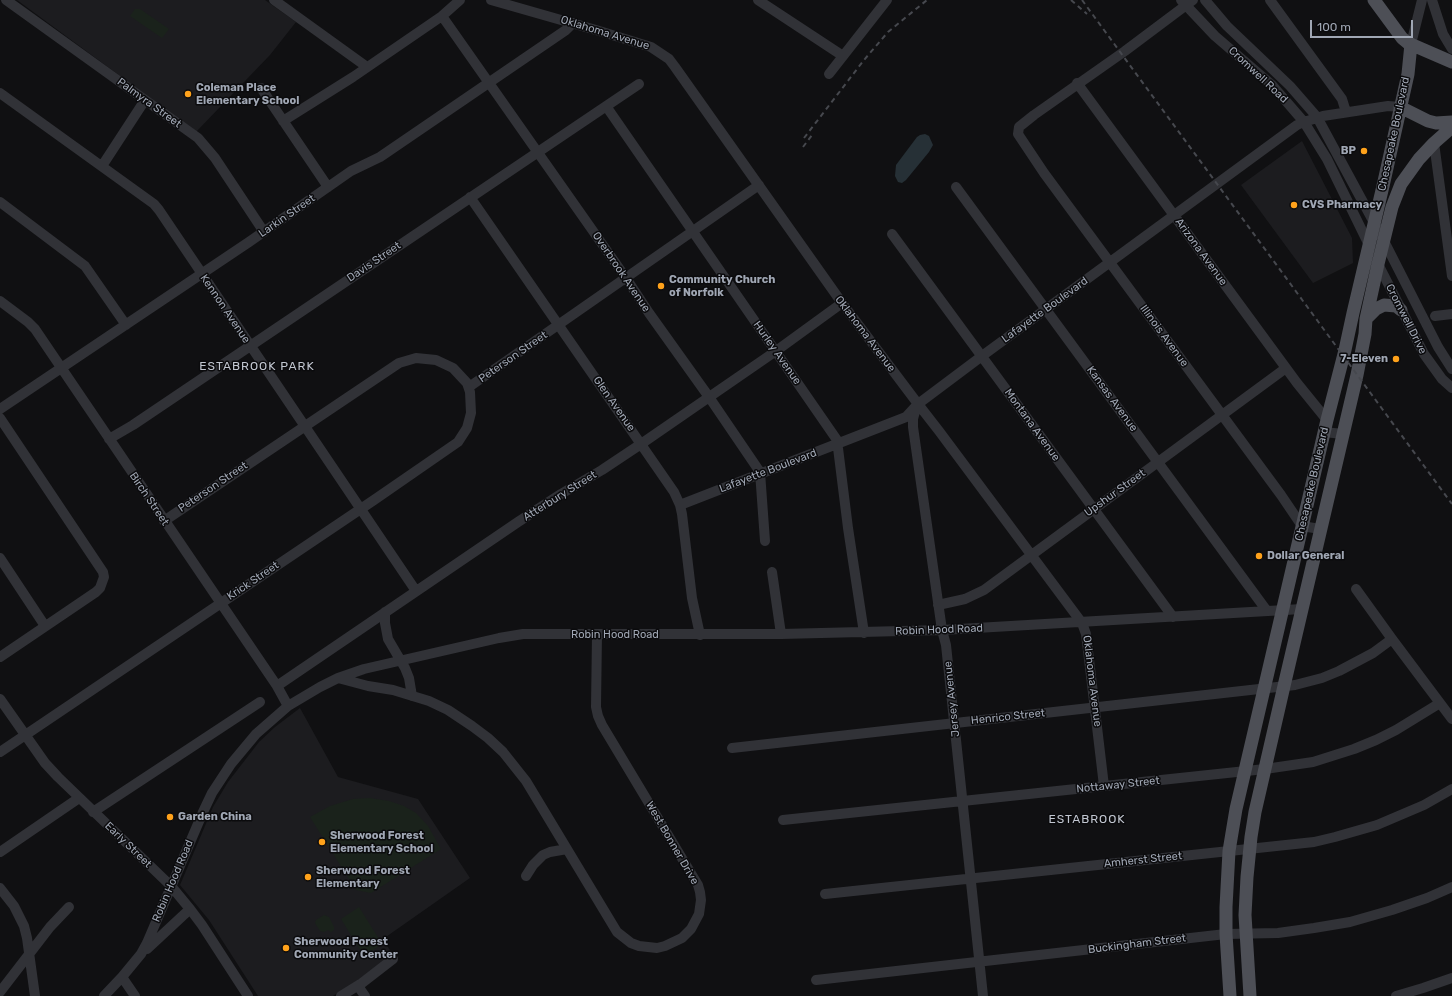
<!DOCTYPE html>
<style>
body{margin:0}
#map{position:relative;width:1452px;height:996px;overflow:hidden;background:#101012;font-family:Rubik,sans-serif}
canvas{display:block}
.scale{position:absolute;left:1310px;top:20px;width:103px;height:18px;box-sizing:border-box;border:2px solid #a0a7b4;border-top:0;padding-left:5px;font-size:12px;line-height:14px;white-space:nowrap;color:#a0a7b4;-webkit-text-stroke:3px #0b0b0d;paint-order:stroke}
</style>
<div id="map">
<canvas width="1452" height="996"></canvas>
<div class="scale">100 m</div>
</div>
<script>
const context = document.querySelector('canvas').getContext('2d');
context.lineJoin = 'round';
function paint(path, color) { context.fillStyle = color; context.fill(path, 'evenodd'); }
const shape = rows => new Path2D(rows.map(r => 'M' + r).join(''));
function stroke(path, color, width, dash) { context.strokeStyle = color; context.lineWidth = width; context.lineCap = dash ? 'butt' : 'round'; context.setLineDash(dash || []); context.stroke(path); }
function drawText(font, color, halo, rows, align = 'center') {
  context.font = font + ' Rubik,sans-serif'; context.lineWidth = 3; context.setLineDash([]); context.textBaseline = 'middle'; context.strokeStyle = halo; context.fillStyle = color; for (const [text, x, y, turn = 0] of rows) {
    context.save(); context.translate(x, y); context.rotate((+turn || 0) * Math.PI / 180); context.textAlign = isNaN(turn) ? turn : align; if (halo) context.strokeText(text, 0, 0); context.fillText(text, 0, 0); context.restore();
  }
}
const built = shape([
 [17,0,265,0,296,22,270,55,196,132],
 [1302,141,1352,238,1353,263,1313,283,1241,185],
 [300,708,338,777,418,799,470,878,383,939,393,955,357,981,333,996,258,996,209,920,180,885,213,807,228,782,259,742,275,727]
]);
const green = shape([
 [135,9,140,9,169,29,162,38,130,16],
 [370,798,389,801,404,806,416,813,428,826,441,849,371,893,356,890,310,817,330,806,353,799],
 [359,907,382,944,364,956,341,919],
 [324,915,329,917,334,927,334,930,331,932,328,930,324,932,320,931,315,923,316,920]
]);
const water = shape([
 [925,134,929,136,933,145,929,152,906,180,902,183,898,182,895,176,896,165,917,137,920,135]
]);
const minor = shape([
 [6,0,198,138,215,158,264,232],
 [274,0,367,67],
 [491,0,596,30,651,47,669,59,675,67,842,303,918,404,939,431,1082,623,1086,634,1104,786],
 [758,0,843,56],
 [1181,0,1215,36,1272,85,1304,122,1327,159,1370,247],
 [1193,0,1125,51,1034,115,1019,127,1018,134,1044,173,1281,495,1302,526,1320,529],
 [1205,0,1227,26,1290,86,1317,117,1384,241,1438,347,1452,369],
 [1270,0,1342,99,1346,112],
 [1432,0,1443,34,1452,49],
 [442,16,626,278,649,313,709,397,760,472,765,541],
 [1411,44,1422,0],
 [829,74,887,0],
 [1077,83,1297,383,1327,420],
 [261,88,328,187],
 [0,93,154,204,159,210,416,591],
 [606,106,837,440,848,528,864,633],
 [283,121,353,77,442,16,460,0],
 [1434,143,1452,276],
 [102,166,145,100],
 [956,187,1267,611],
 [470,197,674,492,680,505,682,514,692,598,700,635],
 [0,202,85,266,126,325],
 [892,234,1173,617],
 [1377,262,1424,354,1442,379,1452,388],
 [0,301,28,322,35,329,277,686,288,706],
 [1435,316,1452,314],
 [469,387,759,185],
 [916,408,913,419,913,427,942,630,946,645,983,996],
 [0,409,249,242,351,171,380,157,566,30,573,23],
 [0,418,103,572,104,577,100,588,96,592,0,657],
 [1324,432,1343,434],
 [109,439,133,425,639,84],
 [680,505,906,417,918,404,982,356,1297,125,1304,122,1323,116,1388,106,1400,107],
 [0,558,45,626],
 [772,572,781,634],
 [1356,589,1392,639,1452,719],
 [938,605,965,599,984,590,1286,368],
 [385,612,385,623,388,639,405,668,409,678,412,696],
 [338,678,368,686,393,690,429,701,448,710,472,726,488,738,503,752,526,781,617,932,631,943,639,946,657,948,665,946,682,938,691,929,699,914,701,900,700,892,698,885,602,725,598,716,596,707,597,634],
 [277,686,518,522,561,494,602,470,641,444,776,351,842,303],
 [0,699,45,763,58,777,171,886,190,909,202,925,248,996],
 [732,748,1295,685,1322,678,1339,671,1373,653,1392,639],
 [0,752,374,500,458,442,467,428,471,413,470,392,467,383,453,368,436,360,416,358,399,363,164,521],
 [93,812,260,702],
 [783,820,1265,769,1313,762,1354,749,1376,740,1396,730,1440,703],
 [0,852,79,798],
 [526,876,533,865,543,855,550,852,567,849],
 [0,888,14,906,24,926,27,938,35,996],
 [825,894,1314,842,1335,837,1377,825,1424,805,1452,789],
 [147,949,190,909],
 [122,977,135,996],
 [816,980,1226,934,1278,933,1314,928,1350,922,1392,910,1427,898,1452,887],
 [358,986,365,996],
 [0,992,50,927,69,907],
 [104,996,122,977,141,954,147,943,203,812,212,793,231,764,256,734,288,706,320,687,338,678,364,669,499,638,523,634,781,634,942,630,1302,609],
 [341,996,362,983,393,959],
 [1396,996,1423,988,1452,978]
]);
const major = shape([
 [1374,0,1402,38,1408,43,1452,62],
 [1400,107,1428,121,1436,123,1452,122],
 [1366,319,1376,309,1384,305,1396,306,1401,310],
 [1230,996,1226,934,1226,907,1229,851,1236,809,1327,420,1345,350,1353,313,1383,186,1408,74,1411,44],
 [1250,996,1245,915,1247,877,1251,837,1255,812,1284,686,1357,375,1365,334,1366,319,1378,264,1392,207,1401,184,1419,159,1434,143,1452,127]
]);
const rail = shape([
 [1071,0,1087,14],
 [1082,0,1452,504],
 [804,138,864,60,888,32,927,0],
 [803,147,812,135]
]);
const markers = [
 [188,94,4,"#ffa21b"],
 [1364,151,4,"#ffa21b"],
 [1294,205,4,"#ffa21b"],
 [661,286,4,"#ffa21b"],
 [1396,359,4,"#ffa21b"],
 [1259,556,4,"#ffa21b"],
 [170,817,4,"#ffa21b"],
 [322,842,4,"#ffa21b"],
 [308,877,4,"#ffa21b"],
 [286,948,4,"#ffa21b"]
];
const streetNames = [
 ["Oklahoma Avenue",605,33,17],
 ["Cromwell Road",1258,75,43],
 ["Palmyra Street",149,103,36],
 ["Chesapeake Boulevard",1394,134,-78],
 ["Larkin Street",287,216,-35],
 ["Arizona Avenue",1201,252,54],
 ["Davis Street",374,262,-34],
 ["Overbrook Avenue",621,272,56],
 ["Kennon Avenue",225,309,56],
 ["Lafayette Boulevard",1045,310,-36],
 ["Cromwell Drive",1406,319,63],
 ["Oklahoma Avenue",865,334,53],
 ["Illinois Avenue",1164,336,54],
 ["Hurley Avenue",777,353,55],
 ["Peterson Street",513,357,-35],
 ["Kansas Avenue",1112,399,54],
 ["Glen Avenue",614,404,55],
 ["Montana Avenue",1032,425,54],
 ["Lafayette Boulevard",768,471,-21],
 ["Chesapeake Boulevard",1312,484,-77],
 ["Peterson Street",213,487,-34],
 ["Upshur Street",1115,493,-36],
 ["Atterbury Street",560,496,-32],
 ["Birch Street",149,499,56],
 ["Krick Street",253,581,-34],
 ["Robin Hood Road",939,630,-2],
 ["Robin Hood Road",615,635],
 ["Oklahoma Avenue",1092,681,83],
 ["Jersey Avenue",952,699,-96],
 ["Henrico Street",1008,717,-6],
 ["Nottaway Street",1118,785,-6],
 ["West Bonner Drive",672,843,60],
 ["Early Street",128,845,44],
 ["Amherst Street",1143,860,-6],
 ["Robin Hood Road",173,881,-67],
 ["Buckingham Street",1137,944,-7]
];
const poiNames = [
 ["Coleman Place",196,88],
 ["Elementary School",196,101],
 ["BP",1356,151,"right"],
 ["CVS Pharmacy",1302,205],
 ["Community Church",669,280],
 ["of Norfolk",669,293],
 ["7-Eleven",1388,359,"right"],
 ["Dollar General",1267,556],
 ["Garden China",178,817],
 ["Sherwood Forest",330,836],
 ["Elementary School",330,849],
 ["Sherwood Forest",316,871],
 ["Elementary",316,884],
 ["Sherwood Forest",294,942],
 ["Community Center",294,955]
];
const neighbourhoodNames = [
 ["ESTABROOK PARK",257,367],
 ["ESTABROOK",1087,820]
];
paint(built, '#1c1c1f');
paint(green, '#1a221b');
paint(water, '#263036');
stroke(minor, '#313237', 10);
stroke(major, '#4d4f56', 13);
stroke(rail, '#46484e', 2, [5, 4]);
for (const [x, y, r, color] of markers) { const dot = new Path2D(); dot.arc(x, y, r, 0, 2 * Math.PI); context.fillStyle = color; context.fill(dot); stroke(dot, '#0b0b0d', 1.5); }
drawText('11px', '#a0a7b4', '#0b0b0d', streetNames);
drawText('bold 11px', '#a0a7b4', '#0b0b0d', poiNames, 'left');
context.letterSpacing = '1px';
drawText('12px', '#c1c6d0', '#0b0b0d', neighbourhoodNames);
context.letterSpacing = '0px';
</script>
